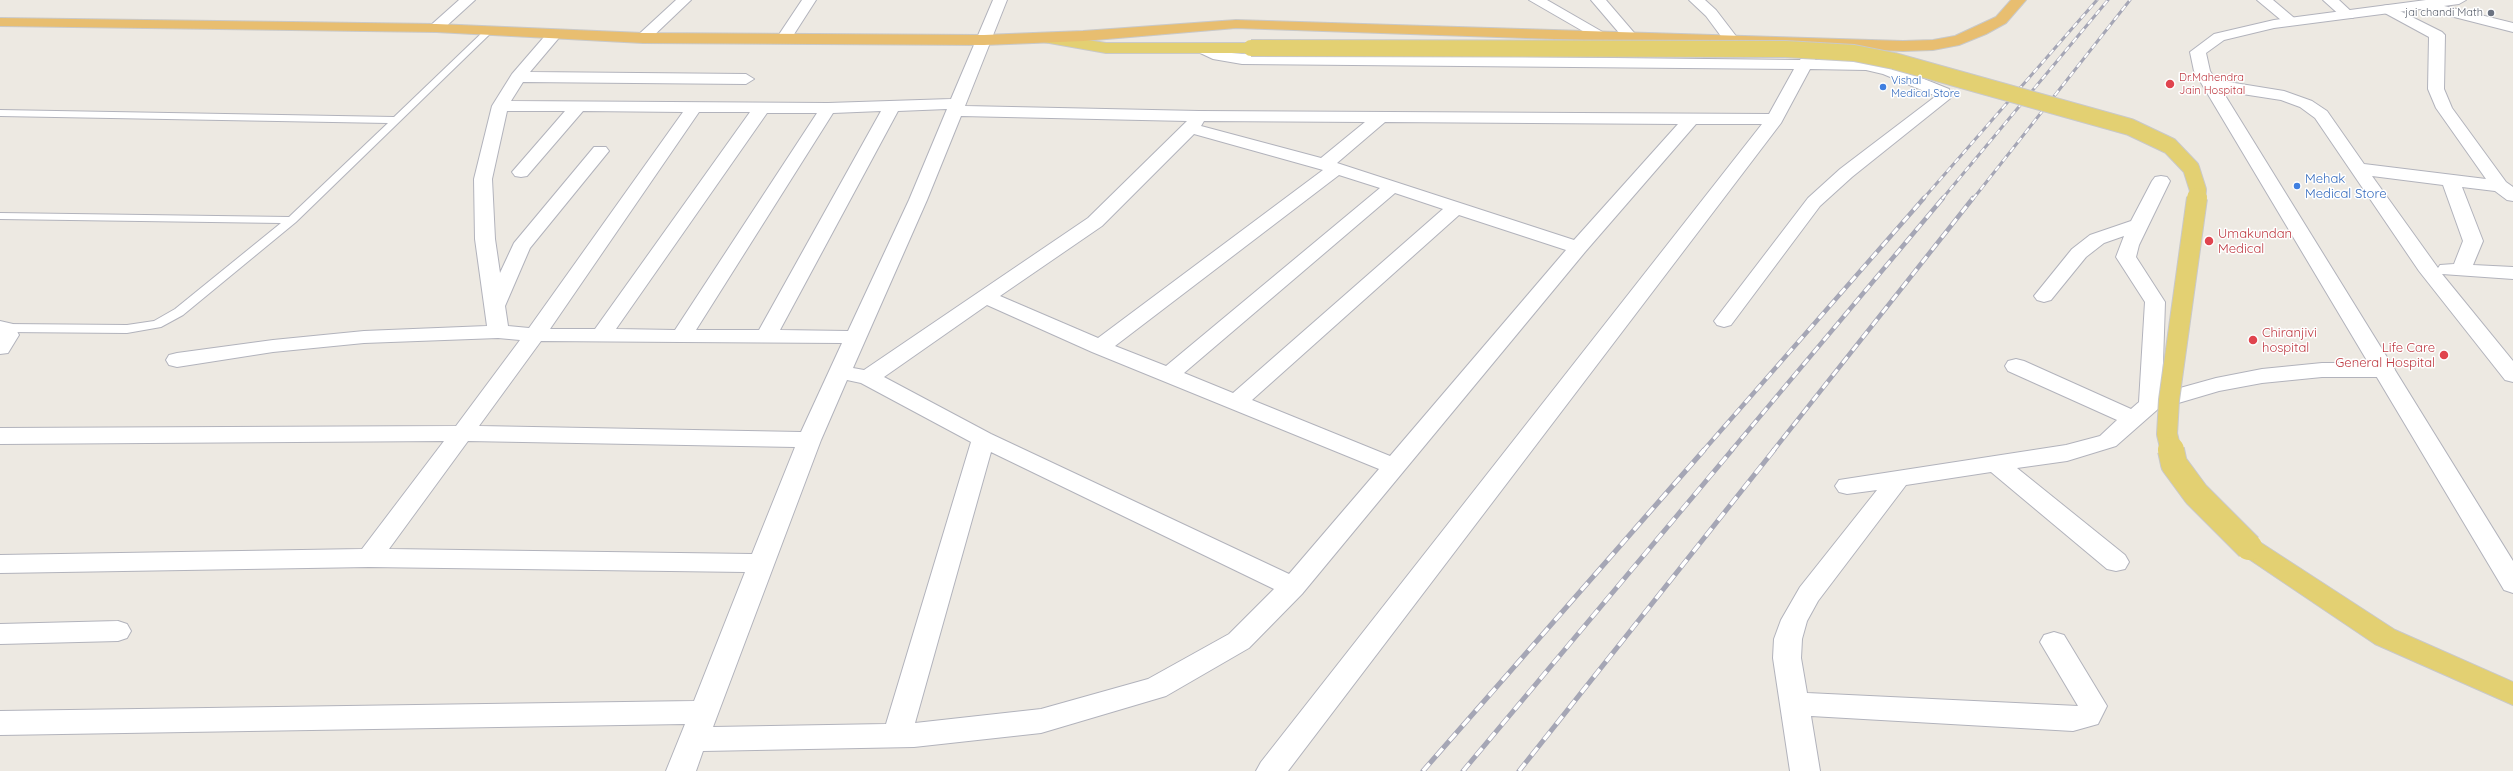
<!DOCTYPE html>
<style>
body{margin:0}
canvas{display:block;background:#ede9e2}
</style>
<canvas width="2513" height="771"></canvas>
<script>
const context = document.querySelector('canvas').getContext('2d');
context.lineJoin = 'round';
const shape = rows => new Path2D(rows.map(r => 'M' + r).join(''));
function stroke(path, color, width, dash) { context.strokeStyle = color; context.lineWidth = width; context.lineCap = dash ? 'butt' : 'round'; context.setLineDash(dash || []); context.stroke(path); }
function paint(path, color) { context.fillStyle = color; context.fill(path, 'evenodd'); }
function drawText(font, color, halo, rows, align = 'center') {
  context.font = font + ' Quicksand,sans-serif'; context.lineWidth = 3; context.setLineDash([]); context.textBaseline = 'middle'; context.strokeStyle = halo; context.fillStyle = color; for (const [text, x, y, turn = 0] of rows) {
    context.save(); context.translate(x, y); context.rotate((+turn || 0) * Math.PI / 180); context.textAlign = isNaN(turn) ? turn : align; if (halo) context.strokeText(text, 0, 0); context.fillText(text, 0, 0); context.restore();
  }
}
const service = shape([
 [487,28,494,30,296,222,183,315,161,327,127,333,6,332,0,328,6,324,127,325,154,321,175,309,281,223,0,219,0,213,289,217,388,123,0,116,0,110,394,117,487,28]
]);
const minor = shape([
 [459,0,475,0,441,31,431,31,429,28,431,25,459,0],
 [676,0,691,0,648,41,638,41,635,38,638,35,676,0],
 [802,0,816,0,789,42,779,42,776,39,802,0],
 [993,0,1007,0,965,106,1199,111,1769,114,1794,69,1242,64,1213,59,1196,51,1193,48,1201,43,1221,52,1242,54,1800,60,1806,50,1811,48,1819,53,1815,60,1866,60,1894,67,1949,89,1952,97,1852,177,1820,206,1731,325,1724,327,1717,325,1714,321,1717,317,1808,198,1840,169,1936,96,1883,74,1866,70,1810,69,1781,123,1288,771,1256,771,1261,762,1762,124,1696,124,1585,252,1302,594,1249,648,1166,696,1041,733,914,747,703,751,696,771,666,771,685,724,0,735,0,711,694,701,745,572,369,567,0,573,0,555,362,549,444,441,0,444,0,428,456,426,520,340,498,338,364,343,273,352,177,367,169,365,166,360,169,355,177,353,273,340,364,331,487,326,475,239,474,179,492,106,512,74,550,30,560,30,563,33,530,72,746,74,754,79,746,84,523,82,511,101,828,103,951,99,993,0],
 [947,109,909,200,848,331,780,330,898,111,947,109],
 [507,111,565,111,512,172,515,176,521,177,527,176,583,111,683,112,529,328,508,326,505,306,530,248,609,151,606,147,594,147,514,243,500,273,495,239,492,179,507,111],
 [881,111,759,330,696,330,833,113,881,111],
 [699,112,750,112,595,329,550,329,699,112],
 [767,113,817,113,675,330,616,329,767,113],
 [961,116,1187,121,1088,218,864,370,853,368,927,200,961,116],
 [1204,121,1365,122,1321,158,1201,126,1204,121],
 [1385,122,1678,124,1574,240,1337,163,1385,122],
 [1194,134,1323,170,1098,338,1000,296,1102,226,1194,134],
 [1339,175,1380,188,1166,366,1115,346,1339,175],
 [1395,193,1443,209,1233,393,1184,373,1395,193],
 [1459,215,1566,250,1390,456,1252,400,1459,215],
 [987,305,1092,352,1379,469,1289,574,991,434,884,377,987,305],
 [541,341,681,342,842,343,801,432,479,426,541,341],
 [847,380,861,383,971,442,886,724,713,727,821,440,847,380],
 [468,441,795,447,752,554,389,549,468,441],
 [991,452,1274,589,1229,634,1148,679,1041,709,915,723,991,452],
 [1529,0,1547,0,1613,38,1610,41,1600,41,1529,0],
 [1591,0,1606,0,1636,35,1639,38,1636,41,1626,41,1591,0],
 [1689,0,1705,0,1716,10,1739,40,1736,43,1726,43,1706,16,1689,0],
 [2257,0,2273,0,2299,22,2297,25,2287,25,2257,0],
 [2323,0,2339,0,2355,15,2353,18,2343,18,2323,0],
 [2424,1,2513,23,2513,32,2419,8,2417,5,2424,1],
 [2388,5,2442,32,2445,35,2444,89,2452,108,2506,182,2513,187,2513,201,2507,200,2495,191,2462,187,2483,241,2473,265,2513,267,2513,279,2442,274,2513,361,2513,382,2505,380,2419,271,2315,118,2300,107,2281,100,2210,89,2202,84,2210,79,2284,91,2312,101,2327,111,2364,164,2486,179,2436,108,2428,89,2429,37,2383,12,2381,9,2383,6,2388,5],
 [2372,176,2443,185,2463,241,2454,264,2440,265,2438,268,2372,176],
 [2161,176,2167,177,2170,181,2139,245,2136,257,2165,302,2162,393,2216,378,2262,369,2322,363,2384,363,2392,365,2395,370,2392,375,2384,377,2322,377,2262,383,2219,391,2158,409,2116,446,2067,461,2017,468,2125,555,2129,562,2125,569,2116,571,2107,569,1991,472,1906,485,1818,601,1807,621,1802,639,1801,658,1807,693,2078,706,2040,642,2044,635,2054,632,2064,635,2107,706,2098,724,2073,731,1811,716,1820,771,1790,771,1773,658,1774,639,1781,620,1800,587,1877,490,1847,494,1839,492,1835,486,1839,480,2066,445,2100,436,2117,420,2008,371,2005,366,2008,361,2016,359,2024,361,2131,409,2139,402,2145,302,2116,257,2124,236,2104,243,2086,257,2051,300,2044,302,2037,300,2034,296,2072,249,2090,235,2131,221,2152,181,2155,177,2161,176],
 [0,321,13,324,19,335,8,353,0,354,0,321],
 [118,621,127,624,131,631,127,638,118,641,0,644,0,624,118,621]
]);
const tertiary = shape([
 [2426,0,2466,0,2459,4,2274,28,2224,40,2206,53,2210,71,2513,561,2513,593,2504,590,2194,71,2190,52,2214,34,2274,20,2426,0]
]);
const primary = shape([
 [1043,33,1106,43,1251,43,1259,48,1251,53,1106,53,1038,41,1035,38,1038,35,1043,33],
 [2249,538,2258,541,2395,630,2513,682,2513,705,2375,644,2240,553,2236,547,2240,541,2249,538]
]);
const trunk = shape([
 [2011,0,2026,0,2006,23,1986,34,1959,45,1933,50,1903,51,1236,28,1083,41,984,45,643,43,436,32,0,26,0,18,436,24,643,33,984,35,1083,31,1236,20,1903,41,1933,40,1955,36,1996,17,2011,0]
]);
const railFar2 = shape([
 [1923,199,2097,0],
 [1942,199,2108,0],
 [1973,199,2130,0]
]);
const railFar1 = shape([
 [1703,451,1924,198],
 [1731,451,1943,198],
 [1773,451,1973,198]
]);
const rail = shape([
 [1423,771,1704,450],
 [1463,771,1732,450],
 [1519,771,1774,450]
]);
const primaryBridgeFar2 = shape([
 [1251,48,1785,49,1854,53,1894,61,2130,127,2170,146,2191,168,2198,190,2197,199]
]);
const primaryBridgeFar1 = shape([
 [2171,451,2167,434,2169,400,2197,198]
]);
const primaryBridge = shape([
 [2171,450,2174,464,2196,494,2249,547]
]);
const markers = [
 [2491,13,4,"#6b7280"],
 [2170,84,5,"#e0444e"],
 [1883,87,4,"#3f7fe0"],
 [2297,186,4,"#3f7fe0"],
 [2209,241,5,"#e0444e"],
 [2253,340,5,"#e0444e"],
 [2444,355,5,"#e0444e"]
];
const farWorshipnames = [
 ["jai chandi Math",2483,13]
];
const farHealthnames = [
 ["Dr.Mahendra",2179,78],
 ["Jain Hospital",2179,91]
];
const farShopnames = [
 ["Vishal",1891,81],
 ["Medical Store",1891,94]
];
const shopNames = [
 ["Mehak",2305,179],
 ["Medical Store",2305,194]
];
const healthNames = [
 ["Umakundan",2218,234],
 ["Medical",2218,249],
 ["Chiranjivi",2262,333],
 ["hospital",2262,348],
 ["Life Care",2435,348,"right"],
 ["General Hospital",2435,363,"right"]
];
stroke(service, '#b2b3bc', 2);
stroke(minor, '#b2b3bc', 2);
stroke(tertiary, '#b2b3bc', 2);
stroke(primary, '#c9c9c9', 2);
stroke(trunk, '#c9c9c9', 2);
paint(service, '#fff');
paint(minor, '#fff');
paint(tertiary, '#fff');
paint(primary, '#e3d072');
paint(trunk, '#e8be70');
stroke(railFar2, '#a5a6b5', 3);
stroke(railFar1, '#a5a6b5', 4.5);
stroke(rail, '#a5a6b5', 5);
stroke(railFar2, '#fff', 2, [6]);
stroke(railFar1, '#fff', 3, [8]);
stroke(rail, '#fff', 3.5, [10]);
stroke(primaryBridgeFar2, '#c9c9c9', 18, []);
stroke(primaryBridgeFar1, '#c9c9c9', 22, []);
stroke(primaryBridge, '#c9c9c9', 28, []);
stroke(primaryBridgeFar2, '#e3d072', 16);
stroke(primaryBridgeFar1, '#e3d072', 20);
stroke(primaryBridge, '#e3d072', 26);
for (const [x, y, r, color] of markers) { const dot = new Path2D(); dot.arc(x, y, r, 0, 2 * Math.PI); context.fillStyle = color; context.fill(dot); stroke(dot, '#fff', 1.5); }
drawText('11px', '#5b616d', '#fff', farWorshipnames, 'right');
drawText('11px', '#be3a42', '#fff', farHealthnames, 'left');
drawText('11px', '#366cbe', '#fff', farShopnames, 'left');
drawText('13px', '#366cbe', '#fff', shopNames, 'left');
drawText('13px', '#be3a42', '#fff', healthNames, 'left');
</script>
